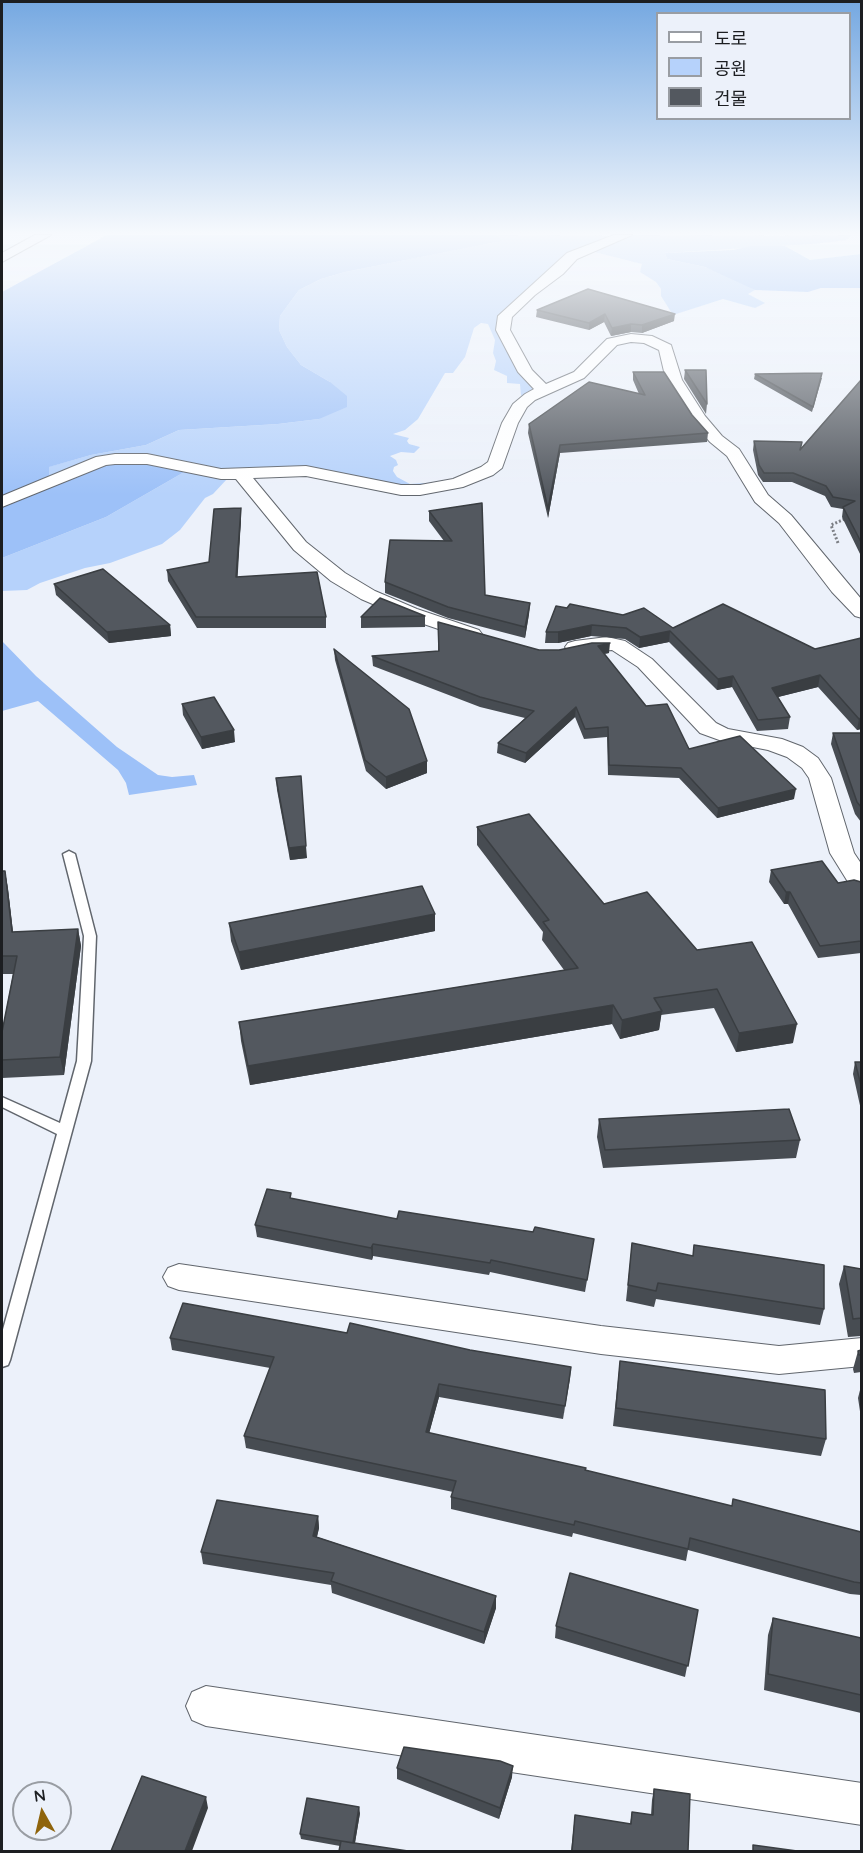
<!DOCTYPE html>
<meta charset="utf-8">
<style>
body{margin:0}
#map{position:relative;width:863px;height:1853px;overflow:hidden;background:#ecf1fa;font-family:Quicksand,"Noto Sans KR",sans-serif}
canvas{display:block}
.frame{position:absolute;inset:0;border:3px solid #1c1e21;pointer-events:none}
.legend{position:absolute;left:656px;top:12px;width:195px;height:108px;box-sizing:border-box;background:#ecf1fa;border:2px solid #999da3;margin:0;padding:8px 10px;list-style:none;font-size:18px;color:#1c1e21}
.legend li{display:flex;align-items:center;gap:12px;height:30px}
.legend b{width:30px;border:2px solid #999da3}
.north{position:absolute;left:12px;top:1781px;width:60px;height:60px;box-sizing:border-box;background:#ecf1fa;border:2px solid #999da3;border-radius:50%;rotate:352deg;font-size:16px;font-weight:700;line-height:24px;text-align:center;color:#1c1e21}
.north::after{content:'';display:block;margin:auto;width:21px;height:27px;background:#8f640c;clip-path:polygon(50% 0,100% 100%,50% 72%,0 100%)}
</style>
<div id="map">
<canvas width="863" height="1853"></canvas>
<div class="frame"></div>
<ul class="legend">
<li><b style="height:8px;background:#fff"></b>도로</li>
<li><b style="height:16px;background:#b6d2fb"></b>공원</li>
<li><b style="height:16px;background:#53585f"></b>건물</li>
</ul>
<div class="north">N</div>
</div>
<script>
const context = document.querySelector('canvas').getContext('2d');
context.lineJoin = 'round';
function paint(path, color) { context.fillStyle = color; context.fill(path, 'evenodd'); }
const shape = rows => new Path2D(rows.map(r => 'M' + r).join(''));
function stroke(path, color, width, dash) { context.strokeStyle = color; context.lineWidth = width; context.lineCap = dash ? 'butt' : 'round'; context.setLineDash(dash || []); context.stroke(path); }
const green = shape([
 [497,235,613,236,568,255,501,315,521,373,533,389,521,396,520,384,507,383,507,376,494,370,496,361,493,353,495,340,488,324,481,323,474,328,465,357,453,373,445,373,418,419,405,430,393,434,409,438,407,441,409,444,420,447,414,453,401,452,390,456,396,460,398,465,394,467,393,471,397,477,410,484,440,482,407,486,367,481,330,470,305,467,206,470,49,481,48,467,91,455,146,445,179,430,278,424,319,419,330,382,301,365,287,347,279,330,280,316,299,290,321,279,345,272,501,241],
 [633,235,778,236,852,235,846,240,813,244,665,253,667,259,705,267,743,283,755,290,748,294,765,303,755,308,723,299,673,315,661,296,661,289,656,282,640,272,642,264,594,252],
 [186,471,228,478,213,494,205,498,180,530,162,544,110,563,85,568,40,583,27,590,2,591,2,558,106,517]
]);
const forest = shape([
 [107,235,497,235,502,241,345,272,321,279,299,290,280,316,279,330,287,347,301,365,330,382,347,396,347,407,319,419,278,424,179,430,146,445,91,455,49,467,49,481,2,499,2,292],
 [752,246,785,246,810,260,861,254,861,288,821,288,808,292,755,290,705,267,667,259,665,253,733,250],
 [150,462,186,471,106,517,2,558,2,505,105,464],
 [2,641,36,676,117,747,158,775,172,777,194,775,197,785,129,795,126,783,118,770,38,701,2,711]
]);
const path = shape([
 [838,543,831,525,847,518]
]);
const service = shape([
 [69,851,75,854,96,936,91,1061,10,1360,8,1365,2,1367,2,1333,57,1134,2,1107,2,1097,60,1123,77,1061,84,936,63,854,69,851]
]);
const minor = shape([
 [35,235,51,235,2,262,2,253,35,235],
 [614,235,632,235,577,259,563,274,535,295,512,317,510,330,532,370,546,384,574,372,607,339,631,334,652,336,671,345,682,380,705,416,722,436,739,449,768,495,791,515,862,600,862,618,855,616,832,592,779,523,755,502,727,456,710,442,693,422,666,380,659,350,644,343,631,342,617,345,584,378,535,400,527,407,518,423,502,468,493,475,463,487,420,495,401,495,306,476,253,478,306,542,345,573,375,591,417,609,479,630,482,634,479,638,465,638,403,617,361,599,331,581,294,550,236,479,221,479,147,464,115,464,106,465,2,507,2,496,96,457,115,454,147,454,221,469,306,466,401,485,420,485,453,479,481,467,488,462,502,423,513,404,525,394,534,389,518,372,496,330,498,316,567,253,614,235],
 [607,637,625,641,652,659,716,723,728,729,782,739,803,747,818,758,831,778,854,853,862,865,862,893,853,890,830,853,809,778,802,768,787,757,768,750,722,741,700,733,638,667,612,650,575,653,568,651,565,647,568,643,575,641,607,637],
 [179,1264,601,1326,779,1346,862,1338,862,1366,779,1374,601,1354,179,1290,168,1286,163,1277,168,1268,179,1264],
 [206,1686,862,1783,862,1825,206,1726,192,1720,186,1706,192,1692,206,1686]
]);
const wall = shape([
 [588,289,674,321,642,333,631,332,611,336,604,322,589,330,536,317,537,310],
 [685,370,707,404,706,414,684,379],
 [633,372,708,433,707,442,560,453,548,518,528,433,529,424,639,394,633,380],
 [755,374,822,378,812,412,754,379],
 [861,380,861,556,842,517,843,509,831,507,825,496,792,482,763,482,758,475,753,450,754,441,801,448],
 [482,503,485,595,530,603,529,614,525,638,448,618,385,593,385,582,444,541,429,521,429,511],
 [241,519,237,577,326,617,326,628,197,628,168,581,167,570,209,562],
 [54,584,170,625,171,636,109,643,56,595],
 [556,606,673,628,815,649,861,638,861,729,857,730,818,687,778,697,790,717,788,729,757,731,732,687,717,690,669,642,639,648,625,639,591,636,558,643,545,643,546,632],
 [425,616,425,627,361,628,361,617],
 [438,622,539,650,609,653,604,654,646,706,689,749,794,799,717,818,679,778,608,775,607,737,584,739,575,717,525,763,497,753,498,743,525,718,480,707,373,666,372,656,438,651],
 [334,649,427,773,386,789,366,771,335,660],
 [182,704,235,742,202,749,183,715],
 [833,733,861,733,861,822,855,814,831,744],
 [276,778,307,858,290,860,277,790],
 [477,827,604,904,697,950,793,1043,736,1052,714,1008,661,1015,659,1030,620,1039,612,1024,250,1085,241,1041,239,1022,564,970,542,940,543,932,477,845],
 [771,870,838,883,861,882,861,953,818,958,788,904,784,904,769,882],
 [2,871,5,871,8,889,13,932,78,929,81,946,64,1075,2,1078,2,1032,13,974,2,974],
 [435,914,435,931,241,970,231,941,229,923],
 [855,1062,861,1062,861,1110,853,1074],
 [599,1119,800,1140,796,1158,603,1168,597,1137],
 [292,1199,397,1219,592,1251,585,1292,490,1272,489,1275,373,1256,372,1260,257,1237,255,1225],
 [632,1243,693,1256,694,1245,824,1309,820,1325,656,1299,654,1307,626,1301],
 [844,1266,861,1269,861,1336,848,1337,839,1284],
 [347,1333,470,1350,571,1367,563,1419,439,1397,429,1433,731,1506,861,1532,861,1595,850,1594,688,1550,686,1561,573,1533,572,1537,451,1509,451,1497,453,1492,246,1448,244,1436,270,1368,172,1350,170,1338],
 [861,1350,861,1372,854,1373,853,1369,858,1351],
 [620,1361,826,1439,821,1456,613,1426],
 [861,1386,861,1418,858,1398],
 [318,1516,319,1528,317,1537,496,1596,496,1608,484,1644,332,1593,331,1585,203,1564,201,1552],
 [698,1610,685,1677,555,1638,556,1626],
 [773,1618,861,1638,861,1713,764,1690,768,1635],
 [397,1768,512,1777,499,1819,397,1779],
 [654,1789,688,1851,571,1851,575,1815,630,1824,632,1812,651,1815,652,1800],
 [360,1813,355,1843,340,1846,301,1839,300,1834]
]);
const shadedWall = shape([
 [605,314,604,322,589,330,589,323],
 [675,314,674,321,642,333,642,325],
 [631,324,631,332,611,336,612,328],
 [560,445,560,453,548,518,548,509],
 [241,508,241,519,237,588,236,577],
 [530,603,529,614,525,638,525,627],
 [170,625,171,636,109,643,107,632],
 [592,625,591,636,558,643,558,632],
 [670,631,669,642,639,648,640,637],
 [610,643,609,653,597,655,598,646],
 [820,675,818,687,770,699,772,688],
 [733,676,732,687,717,690,718,679],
 [576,707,575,717,525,763,526,753],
 [861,718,861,729,857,730,859,719],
 [234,730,235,742,202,749,201,737],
 [427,761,427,773,386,789,386,777],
 [796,789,794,799,717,818,718,808],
 [306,846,307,858,290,860,289,848],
 [5,871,8,889,15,949,12,932],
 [786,892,790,892,788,904,784,904],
 [435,914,435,931,241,970,239,952],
 [78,929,81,946,64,1075,60,1057],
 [613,1005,612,1024,250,1085,248,1066],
 [662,1011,659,1030,620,1039,622,1020],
 [797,1024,793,1043,736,1052,739,1033],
 [373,1244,373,1256,372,1260,371,1248],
 [571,1367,570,1379,563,1419],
 [439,1384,439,1397,426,1445,426,1432],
 [318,1516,319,1528,314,1548,313,1536],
 [496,1596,496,1608,484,1644,484,1632],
 [513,1766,512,1777,499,1819,500,1808],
 [206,1797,208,1808,192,1851,185,1851],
 [359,1807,360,1813,354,1848,353,1843]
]);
const building = shape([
 [588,289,675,314,642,325,631,324,612,328,605,314,589,323,537,310,588,289],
 [685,370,706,370,707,404,685,370],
 [633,372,664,372,692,415,708,433,560,445,548,509,529,424,589,382,645,395,633,372],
 [822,373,813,407,755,374,822,373],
 [861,380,861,542,843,507,855,501,833,497,826,486,793,473,764,473,759,465,754,441,802,442,800,450,861,380],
 [482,503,485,595,530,603,525,627,448,607,385,582,390,540,452,541,429,511,482,503],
 [241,508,236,577,317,572,326,617,196,617,167,570,209,562,214,509,241,508],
 [103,569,170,625,107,632,54,584,103,569],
 [380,598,425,616,361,617,380,598],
 [570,604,623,615,644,608,673,628,723,604,815,649,861,638,861,718,859,719,820,675,772,688,790,717,758,720,733,676,718,679,670,631,640,637,626,628,592,625,558,632,546,632,556,606,567,608,570,604],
 [438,622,539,650,559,650,592,643,610,643,598,646,646,706,667,704,689,749,740,736,796,789,718,808,681,768,609,765,608,727,585,729,576,707,526,753,498,743,534,711,480,697,372,656,439,651,438,622],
 [334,649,409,709,427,761,386,777,365,760,334,649],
 [214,697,234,730,201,737,182,704,214,697],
 [833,733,861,733,861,807,857,802,833,733],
 [301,776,306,846,289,848,276,778,301,776],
 [529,814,604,904,647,892,697,950,752,942,797,1024,739,1033,717,989,654,998,662,1011,622,1020,613,1005,248,1066,239,1022,578,968,543,922,549,920,477,827,529,814],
 [822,861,838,883,854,880,861,882,861,941,820,946,790,892,786,892,771,870,822,861],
 [2,871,5,871,12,932,78,929,60,1057,2,1060,2,1032,17,956,2,956,2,871],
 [422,886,435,914,239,952,229,923,422,886],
 [855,1062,861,1062,861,1085,855,1062],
 [789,1109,800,1140,605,1150,599,1119,789,1109],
 [267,1189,291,1193,290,1198,397,1219,399,1211,533,1232,535,1227,594,1239,587,1280,491,1260,490,1263,373,1244,371,1248,255,1225,267,1189],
 [632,1243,693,1256,694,1245,824,1265,824,1309,658,1283,656,1291,628,1285,632,1243],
 [844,1266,861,1269,861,1318,853,1319,844,1266],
 [183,1303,347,1333,350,1323,470,1350,571,1367,565,1406,439,1384,426,1432,586,1468,585,1470,732,1506,733,1499,861,1532,861,1583,854,1582,690,1538,688,1549,575,1521,574,1525,451,1497,456,1481,244,1436,274,1357,170,1338,183,1303],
 [861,1350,861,1355,859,1355,858,1351,861,1350],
 [620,1361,825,1390,826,1439,616,1408,620,1361],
 [217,1500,318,1516,313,1536,496,1596,484,1632,331,1581,334,1573,201,1552,217,1500],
 [570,1573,698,1610,688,1666,556,1626,570,1573],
 [773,1618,861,1638,861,1695,768,1674,773,1618],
 [404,1747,500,1761,513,1766,500,1808,397,1768,404,1747],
 [142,1776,206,1797,185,1851,111,1851,142,1776],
 [654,1789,690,1794,688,1851,572,1851,575,1815,631,1824,632,1812,653,1815,654,1789],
 [307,1798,359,1807,353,1843,300,1834,307,1798],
 [341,1841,408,1851,339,1851,341,1841],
 [753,1845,797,1851,753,1851,753,1845]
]);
paint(green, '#b6d2fb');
paint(forest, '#9dc1f8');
stroke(service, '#61666d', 3);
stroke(minor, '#61666d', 2);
stroke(path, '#7c7f85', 3, [2, 2]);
paint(service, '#fff');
paint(minor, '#fff');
paint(wall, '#474c52');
paint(shadedWall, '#3a3e42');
paint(building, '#53585f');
stroke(building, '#3a3e42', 1.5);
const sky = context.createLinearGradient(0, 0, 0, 495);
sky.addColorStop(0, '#75a8e1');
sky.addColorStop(0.47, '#f6f9fd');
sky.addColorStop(1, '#f6f9fd00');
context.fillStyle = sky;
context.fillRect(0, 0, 863, 495);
</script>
